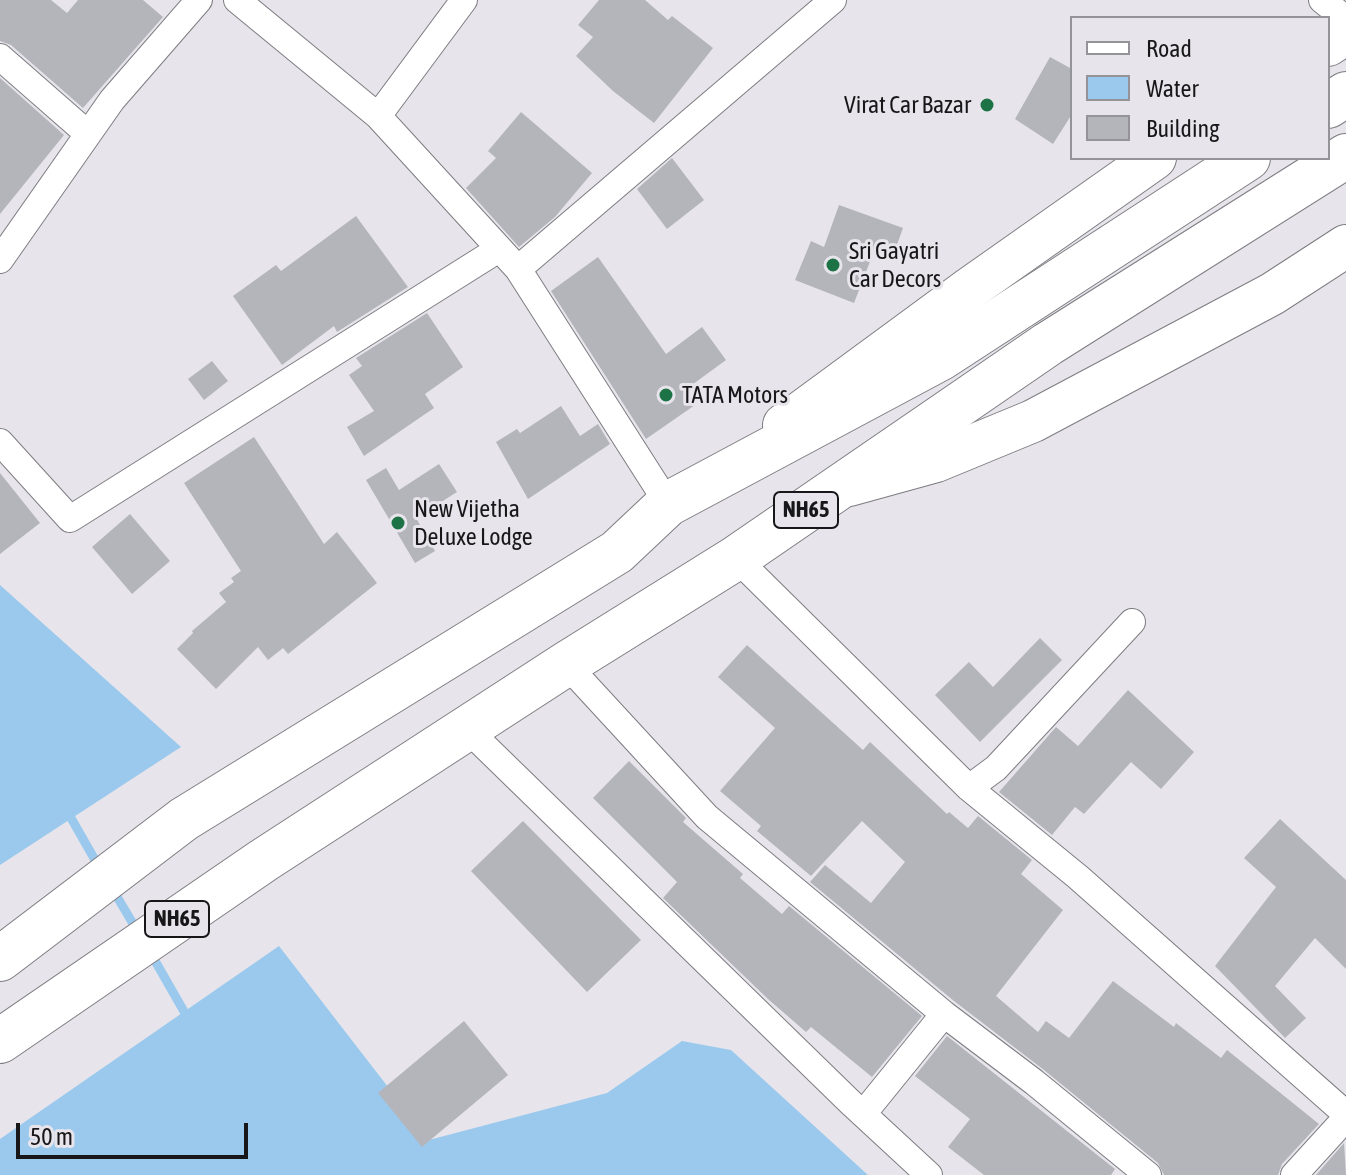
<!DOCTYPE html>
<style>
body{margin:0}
#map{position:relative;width:1346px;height:1175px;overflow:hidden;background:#e7e5eb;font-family:"Asap Condensed",sans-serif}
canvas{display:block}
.legend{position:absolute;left:1070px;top:16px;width:260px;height:144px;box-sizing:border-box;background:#e7e5eb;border:2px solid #949397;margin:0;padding:10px 14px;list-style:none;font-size:24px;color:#171719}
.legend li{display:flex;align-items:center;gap:16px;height:40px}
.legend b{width:40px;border:2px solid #949397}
.scale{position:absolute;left:16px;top:1123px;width:232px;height:36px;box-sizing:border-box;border:4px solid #171719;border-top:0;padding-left:10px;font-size:24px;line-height:28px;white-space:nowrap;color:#171719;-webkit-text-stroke:6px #e7e5eb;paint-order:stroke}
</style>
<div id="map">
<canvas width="1346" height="1175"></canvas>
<ul class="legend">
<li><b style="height:10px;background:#fff"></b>Road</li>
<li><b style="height:22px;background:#9bc9ed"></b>Water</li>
<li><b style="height:22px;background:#b3b5bb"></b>Building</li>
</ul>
<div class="scale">50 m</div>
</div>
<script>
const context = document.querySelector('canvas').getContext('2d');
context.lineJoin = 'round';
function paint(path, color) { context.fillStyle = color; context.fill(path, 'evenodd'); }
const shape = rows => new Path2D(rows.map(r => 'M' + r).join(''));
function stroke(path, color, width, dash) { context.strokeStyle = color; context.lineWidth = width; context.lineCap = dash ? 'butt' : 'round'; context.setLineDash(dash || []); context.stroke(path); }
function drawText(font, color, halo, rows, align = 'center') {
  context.font = font + ' "Asap Condensed",sans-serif'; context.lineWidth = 6; context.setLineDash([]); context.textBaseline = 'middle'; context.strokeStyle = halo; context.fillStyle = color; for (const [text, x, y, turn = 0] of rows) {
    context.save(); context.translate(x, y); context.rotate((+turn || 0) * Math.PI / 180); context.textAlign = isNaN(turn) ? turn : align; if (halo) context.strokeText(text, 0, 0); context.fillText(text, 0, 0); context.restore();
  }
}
const water = shape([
 [0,585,181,747,0,865],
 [279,946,429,1140,607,1093,682,1041,731,1050,868,1175,0,1175,0,1139]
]);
const stream = shape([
 [71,818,99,867],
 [113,890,138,932],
 [150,952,190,1022]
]);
const building = shape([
 [0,0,51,0,67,13,78,0,143,0,163,17,83,108,11,45,0,41],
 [599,0,645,0,668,20,672,16,713,48,654,123,613,91,576,56,593,37,578,25],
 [1050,57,1072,69,1072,114,1053,144,1015,119],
 [0,78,64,135,0,214],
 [521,112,592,173,555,217,519,247,466,188,496,158,488,151],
 [672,158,704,200,667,229,637,189],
 [839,205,903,228,894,253,876,246,854,303,795,280,811,241,824,247],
 [356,216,408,287,337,332,334,326,282,365,233,296,276,265,281,271],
 [598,257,666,354,702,327,726,360,685,390,695,405,646,439,551,291],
 [427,313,463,367,425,394,434,408,364,456,347,427,374,411,349,375,362,366,356,358],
 [212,361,228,381,204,400,188,379],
 [561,406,580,436,598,424,610,444,528,499,496,442,517,429,520,433],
 [254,437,324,544,337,532,377,583,288,654,283,648,268,660,258,647,216,689,177,649,193,633,192,631,226,602,219,593,234,582,231,578,241,571,184,483],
 [439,464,457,492,416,518,435,551,415,563,366,480,386,468,399,490],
 [0,473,40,523,0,554],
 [130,514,170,561,132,594,92,547],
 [1040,638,1062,660,980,742,935,695,969,662,993,687],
 [747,645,863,750,870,742,947,814,949,812,968,828,978,816,1032,860,1021,874,1063,910,996,996,1038,1032,1046,1021,1069,1038,1113,981,1174,1027,1176,1023,1221,1058,1227,1050,1319,1124,1282,1164,1278,1175,1164,1175,1158,1163,1044,1070,954,1001,810,882,825,865,871,903,905,862,862,821,811,876,757,831,761,826,720,791,775,728,718,677],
 [1128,690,1194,752,1161,789,1131,762,1084,814,1075,807,1052,835,999,792,1056,727,1078,746],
 [629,761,686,818,683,822,743,874,740,878,782,914,789,906,922,1016,872,1077,811,1027,806,1032,768,999,663,898,677,882,593,798],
 [1280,819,1346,880,1346,969,1315,938,1275,986,1306,1018,1285,1038,1215,966,1276,887,1244,858],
 [523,821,641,940,587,992,471,871],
 [464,1021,508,1075,422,1147,378,1093],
 [947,1036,1115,1169,1111,1175,984,1175,948,1147,970,1119,915,1076],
 [1344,1143,1346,1175,1316,1175]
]);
const minor = shape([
 [237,0,378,116,518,269,833,0],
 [1322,0,1346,19],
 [0,57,88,134],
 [378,116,464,0],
 [0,260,112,100,199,0],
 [518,269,668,504],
 [0,442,70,519,499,249],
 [736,558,969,788,1078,877,1346,1114],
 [566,664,707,817,944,1014,863,1114],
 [466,728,850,1102,929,1175],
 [969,788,996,768,1132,622],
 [944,1014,1034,1082,1148,1175],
 [1294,1175,1346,1118]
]);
const primary = shape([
 [1328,45,1346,33],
 [784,425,969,289,1155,158],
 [849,485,936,461,1033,421,1272,294,1346,246]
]);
const trunk = shape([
 [1328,106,1346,94],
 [0,959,184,819,617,552,668,504,941,358,1248,158],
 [0,1041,264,860,566,664,736,558,1048,344,1346,156]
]);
const markers = [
 [987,105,8,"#1d7345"],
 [833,265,8,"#1d7345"],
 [666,395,8,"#1d7345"],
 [398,523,8,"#1d7345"]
];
const shields = [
 [806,510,64],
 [177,919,64]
];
const shieldNames = [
 ["NH65",806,510],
 ["NH65",177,919]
];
const poiNames = [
 ["Virat Car Bazar",971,105,"right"],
 ["Sri Gayatri",849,251],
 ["Car Decors",849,279],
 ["TATA Motors",682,395],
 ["New Vijetha",414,509],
 ["Deluxe Lodge",414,537]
];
paint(water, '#9bc9ed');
stroke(stream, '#9bc9ed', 9);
paint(building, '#b3b5bb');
stroke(minor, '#7d7c81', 28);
stroke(primary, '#7d7c81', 44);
stroke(trunk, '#7d7c81', 46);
stroke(minor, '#fff', 26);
stroke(primary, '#fff', 42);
stroke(trunk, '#fff', 44);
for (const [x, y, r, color] of markers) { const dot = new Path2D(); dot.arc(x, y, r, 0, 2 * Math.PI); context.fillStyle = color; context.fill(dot); stroke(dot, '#e7e5eb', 3); }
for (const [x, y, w] of shields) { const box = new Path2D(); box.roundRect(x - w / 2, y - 18, w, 36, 6); context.fillStyle = '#e7e5eb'; context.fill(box); stroke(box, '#171719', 2); }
drawText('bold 22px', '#171719', null, shieldNames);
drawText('24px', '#171719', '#e7e5eb', poiNames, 'left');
</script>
